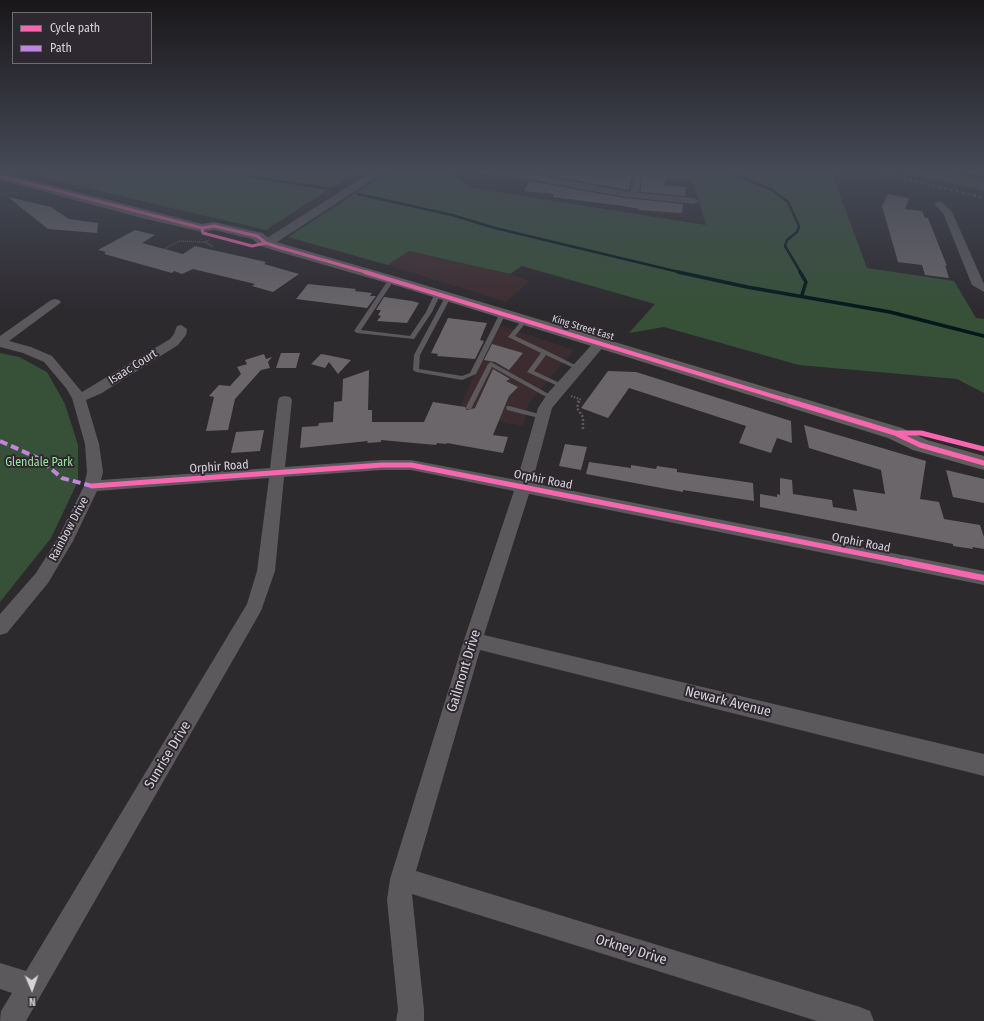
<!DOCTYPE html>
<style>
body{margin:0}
#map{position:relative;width:984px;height:1021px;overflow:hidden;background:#2d2a2e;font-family:"Fira Sans Condensed",sans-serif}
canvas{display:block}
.legend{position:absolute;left:12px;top:12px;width:140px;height:52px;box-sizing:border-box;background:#2e2830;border:1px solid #716c73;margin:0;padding:5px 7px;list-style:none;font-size:12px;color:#d6d2d8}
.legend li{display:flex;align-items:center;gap:8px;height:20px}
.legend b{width:20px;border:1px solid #716c73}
.north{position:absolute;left:12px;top:969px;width:40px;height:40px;-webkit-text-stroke:3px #2e2830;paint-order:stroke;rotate:178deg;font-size:11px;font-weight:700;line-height:16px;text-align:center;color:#d6d2d8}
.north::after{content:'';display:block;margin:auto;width:14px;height:18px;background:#d6d2d8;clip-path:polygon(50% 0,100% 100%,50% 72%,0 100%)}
</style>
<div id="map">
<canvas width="984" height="1021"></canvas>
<ul class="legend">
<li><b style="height:5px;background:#f766af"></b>Cycle path</li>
<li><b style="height:5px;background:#c483df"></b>Path</li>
</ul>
<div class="north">N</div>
</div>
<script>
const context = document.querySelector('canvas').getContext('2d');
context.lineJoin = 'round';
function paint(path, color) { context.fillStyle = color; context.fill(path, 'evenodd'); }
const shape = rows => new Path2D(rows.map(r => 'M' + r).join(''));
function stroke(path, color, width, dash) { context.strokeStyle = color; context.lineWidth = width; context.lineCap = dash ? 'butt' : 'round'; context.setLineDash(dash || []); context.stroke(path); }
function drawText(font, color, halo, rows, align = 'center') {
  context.font = font + ' "Fira Sans Condensed",sans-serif'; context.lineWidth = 4; context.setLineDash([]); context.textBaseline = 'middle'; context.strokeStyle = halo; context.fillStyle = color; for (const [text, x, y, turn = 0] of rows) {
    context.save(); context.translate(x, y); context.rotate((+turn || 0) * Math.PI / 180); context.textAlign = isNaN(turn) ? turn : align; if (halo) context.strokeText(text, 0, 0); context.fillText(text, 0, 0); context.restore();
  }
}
const commercial = shape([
 [408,251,510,274,529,281,506,302,388,265],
 [496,324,574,350,528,404,523,426,457,414]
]);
const green = shape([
 [46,171,357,171,266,230,44,178],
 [390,171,447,171,472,188,706,225,693,181,667,178,670,171,831,171,867,268,954,281,976,318,984,319,984,393,957,379,799,365,664,327,629,333,655,304,522,266,510,274,409,251,388,265,288,237],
 [900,171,939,171,984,181,984,191],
 [0,353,19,357,47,372,65,404,78,445,78,481,51,538,0,602]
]);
const streamFar1 = shape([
 [212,171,338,190],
 [726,171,772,190,788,202,799,226,797,232,787,240,785,246,801,273],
 [358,194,452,215,495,228,683,273]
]);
const stream = shape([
 [678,272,747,287,890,312,984,336],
 [800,272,806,282,802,295]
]);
const building = shape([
 [534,171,568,171,605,175,607,171,631,171,631,180,629,190,533,173],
 [649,171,668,171,664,185,686,187,685,196,641,192,642,172,649,173],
 [529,181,625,198,683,204,682,213,638,210,639,209,623,206,553,197,554,194,524,191],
 [888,194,908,198,909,199,905,209,922,211,925,218,928,218,947,266,945,265,949,278,925,275,922,265,898,262,882,206],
 [8,197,51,207,69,219,98,223,97,233,48,229],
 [135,230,155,235,142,243,183,254,195,246,199,247,266,262,264,264,299,274,273,292,252,286,255,284,193,269,182,274,174,271,172,273,104,254,106,252,98,250],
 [308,284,356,289,355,291,372,293,370,296,376,296,367,308,296,299],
 [384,297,412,301,419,303,407,323,377,321,381,316,378,315,381,310,376,310],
 [448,318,487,323,480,340,484,341,475,359,437,356,438,354,431,353],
 [492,344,523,353,509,370,495,362,484,360],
 [281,353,300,353,296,368,276,368],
 [264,354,266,359,272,357,268,362,270,368,261,370,235,399,228,430,206,431,214,397,209,396,219,385,230,386,241,374,237,367,247,364,245,360],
 [321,354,327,355,351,360,338,374,329,362,325,368,311,364],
 [493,369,510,379,506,381,518,387,509,396,493,435,508,437,503,453,447,443,446,444,437,443,436,445,381,440,381,442,367,443,368,441,300,448,302,427,318,426,319,423,333,422,334,402,342,401,343,379,369,370,368,410,372,410,372,422,424,422,433,402,465,407,467,410,475,408],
 [608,371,636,372,791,421,792,443,777,438,771,453,739,443,746,426,629,388,608,418,581,408],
 [804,425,926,461,920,499,939,502,944,519,980,525,984,537,984,549,972,547,973,549,953,546,953,544,760,507,760,494,777,497,777,494,780,495,780,478,792,480,793,494,832,500,833,507,857,511,853,489,885,494,881,470,809,448],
 [264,430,260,451,231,453,236,432],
 [565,444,587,447,581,470,559,466],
 [589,462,631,468,631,465,656,469,657,466,677,469,677,472,753,483,754,501,683,490,683,492,586,474],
 [946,470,984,479,984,503,953,497]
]);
const pathFar2 = shape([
 [0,195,17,192],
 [205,242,212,246,211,248],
 [165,249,179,241,205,242,209,240]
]);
const pathFar1 = shape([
 [571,396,582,400],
 [578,402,579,399]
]);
const path = shape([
 [579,401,577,408,583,417,583,430]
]);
const service = shape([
 [961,171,967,171,984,174,984,176,961,171],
 [391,278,394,280,361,330,410,336,426,312,435,293,440,292,441,293,432,312,414,339,357,333,354,331,389,279,391,278],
 [448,295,451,297,420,355,419,369,462,376,470,373,500,313,503,311,506,313,476,374,462,380,416,372,413,370,414,355,445,297,448,295],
 [525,318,528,320,515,336,547,351,581,368,580,369,576,369,546,355,534,371,564,385,564,387,560,387,527,372,541,353,508,337,523,319,525,318],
 [491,362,554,397,555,398,552,400,550,399,492,367,471,409,467,409,466,407,488,364,491,362],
 [507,406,509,406,543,415,546,417,543,419,507,410,506,408,507,406]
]);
const minor = shape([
 [477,171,521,172,630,192,633,180,632,171,640,171,641,180,639,193,694,198,699,201,694,204,625,197,521,178,481,174,477,171],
 [939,201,942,202,952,212,984,284,984,292,972,285,943,213,934,204,939,201],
 [55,299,59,300,61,302,59,304,9,341,31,347,52,356,82,392,170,339,174,334,177,326,181,325,187,329,186,335,178,345,102,393,86,400,99,444,103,472,101,480,270,468,278,400,280,397,285,396,290,397,292,400,285,467,382,460,411,460,517,480,538,408,548,393,596,340,600,339,606,343,604,346,552,408,532,483,984,571,984,585,529,494,484,635,984,754,984,776,480,650,416,871,860,1007,870,1011,874,1021,817,1021,412,894,424,1010,424,1021,396,1021,398,1010,387,900,390,879,464,640,514,491,411,470,382,470,284,477,275,571,261,611,26,1021,0,1021,1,1011,12,993,0,989,0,963,26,971,247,604,257,571,269,478,97,491,73,541,48,583,7,633,0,635,0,614,36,573,58,538,84,486,87,472,85,444,72,398,66,388,44,362,23,353,0,347,0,336,51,300,55,299]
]);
const tertiary = shape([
 [373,171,386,171,271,246,261,246,259,243,373,171]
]);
const secondary = shape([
 [0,172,202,224,214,222,262,233,271,240,283,244,411,281,902,428,927,440,984,456,984,470,913,450,888,438,401,287,273,250,261,246,252,239,214,230,202,232,142,218,0,180,0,172]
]);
const rail = shape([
 [874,171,984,198]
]);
const quiet = shape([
 [0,441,38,458,62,478,92,486]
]);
const cyclewayFar3 = shape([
 [0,176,202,228,214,226,257,236,266,243,278,247,369,273],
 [202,228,203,233,252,246,266,243]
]);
const cyclewayFar2 = shape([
 [365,272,792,402]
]);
const cyclewayFar1 = shape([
 [789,401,895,433,920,445,984,463],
 [897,433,921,433,984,449],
 [92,486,382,465,411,465,909,563]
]);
const cycleway = shape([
 [904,562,984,578]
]);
const farStreetnames = [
 ["King Street East",583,328,17]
];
const streetNames = [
 ["Isaac Court",133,367,-32],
 ["Orphir Road",219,467,-4],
 ["Orphir Road",543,480,11],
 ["Rainbow Drive",69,529,-62],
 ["Orphir Road",861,543,11]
];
const parkNames = [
 ["Glendale Park",39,463]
];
const nearStreetnames = [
 ["Gailmont Drive",464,671,-73],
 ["Newark Avenue",728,702,14],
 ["Sunrise Drive",168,755,-59],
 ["Orkney Drive",631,950,17]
];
paint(commercial, '#3d2c2f');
paint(green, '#375138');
stroke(streamFar1, '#04171d', 2.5);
stroke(stream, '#04171d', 3.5);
paint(building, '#6a666a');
stroke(pathFar2, '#5d5b5e', 1.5, [1, 1]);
stroke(pathFar1, '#5d5b5e', 2, [1.5, 1.5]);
stroke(path, '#5d5b5e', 2.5, [2, 2]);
paint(service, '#5b595c');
paint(minor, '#5b595c');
paint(tertiary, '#5b595c');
paint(secondary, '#605d5c');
stroke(rail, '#636063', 2, [3, 3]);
stroke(quiet, '#c483df', 4, [8, 4]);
stroke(cyclewayFar3, '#f766af', 3);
stroke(cyclewayFar2, '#f766af', 4);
stroke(cyclewayFar1, '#f766af', 5);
stroke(cycleway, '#f766af', 6);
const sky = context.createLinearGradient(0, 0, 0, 313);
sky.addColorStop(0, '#191719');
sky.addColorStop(0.55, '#464a57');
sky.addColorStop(1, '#464a5700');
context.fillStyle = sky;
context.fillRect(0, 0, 984, 313);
drawText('10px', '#d6d2d8', '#2e2830', farStreetnames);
drawText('12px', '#d6d2d8', '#2e2830', streetNames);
drawText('12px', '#9ce29e', '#2e2830', parkNames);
drawText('14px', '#d6d2d8', '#2e2830', nearStreetnames);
</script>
